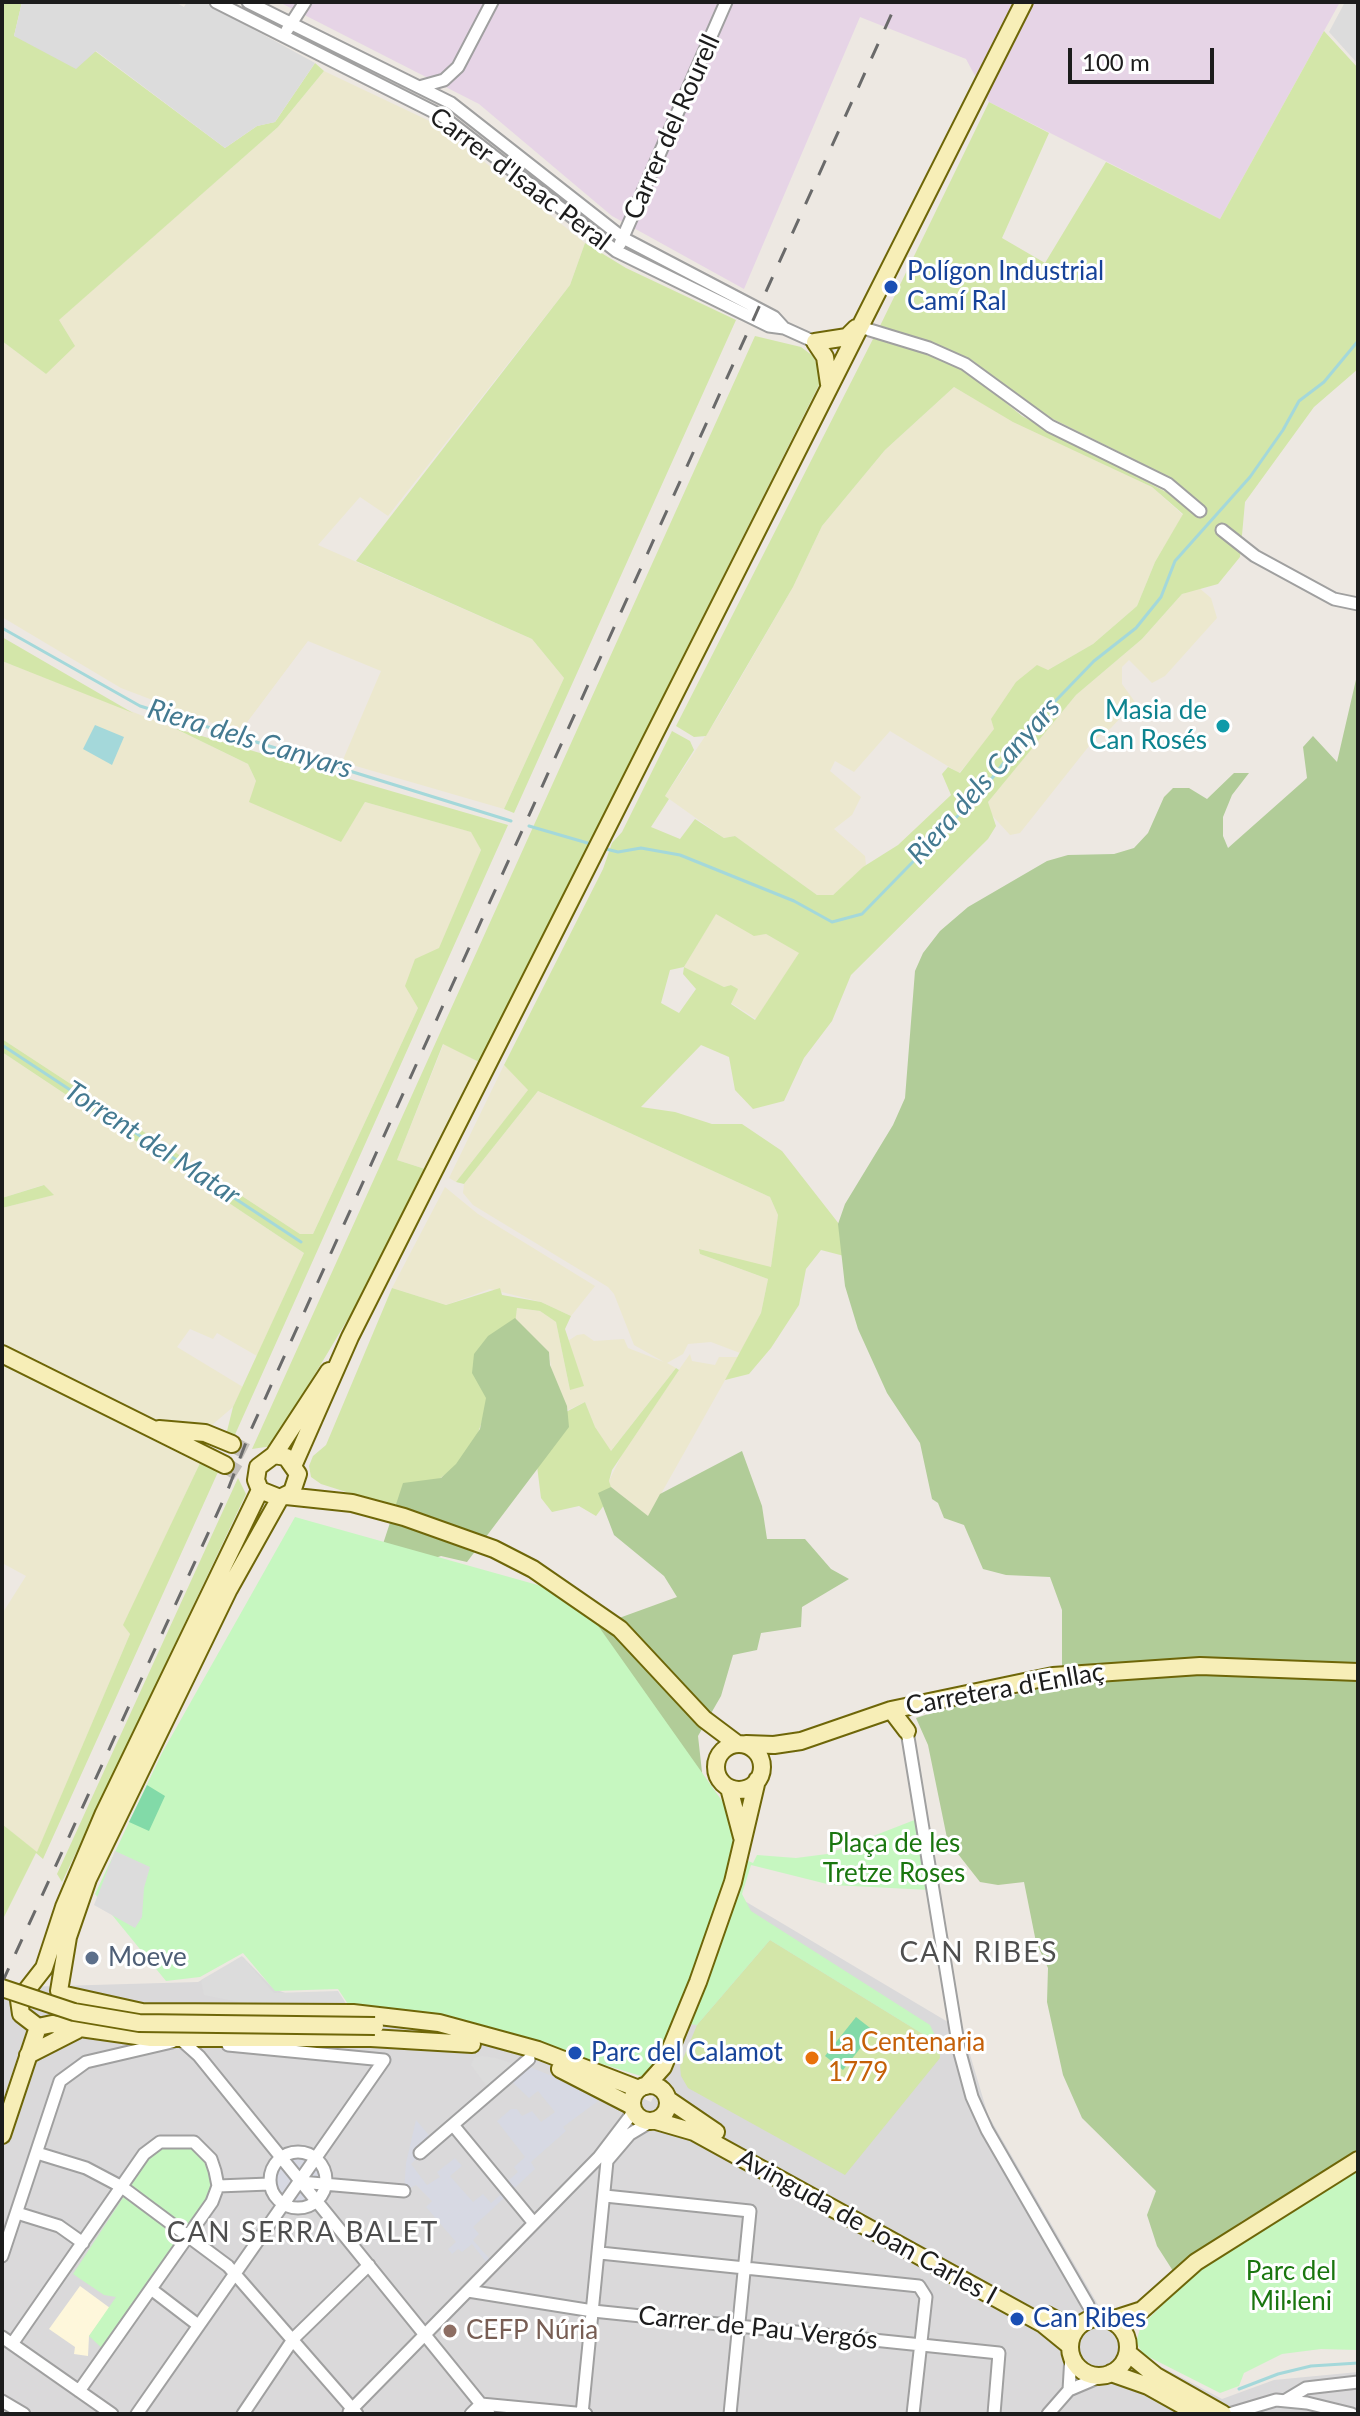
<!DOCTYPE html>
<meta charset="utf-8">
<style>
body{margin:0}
#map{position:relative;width:1360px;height:2416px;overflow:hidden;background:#ede8e2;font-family:Lato,sans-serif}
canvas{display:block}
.frame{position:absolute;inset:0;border:4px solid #1c1c1c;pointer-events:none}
.scale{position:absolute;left:1068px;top:48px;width:146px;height:36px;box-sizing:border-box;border:4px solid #1c1c1c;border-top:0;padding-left:10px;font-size:24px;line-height:28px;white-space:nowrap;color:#1c1c1c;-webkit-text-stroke:6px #fff;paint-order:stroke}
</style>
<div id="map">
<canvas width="1360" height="2416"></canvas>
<div class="frame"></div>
<div class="scale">100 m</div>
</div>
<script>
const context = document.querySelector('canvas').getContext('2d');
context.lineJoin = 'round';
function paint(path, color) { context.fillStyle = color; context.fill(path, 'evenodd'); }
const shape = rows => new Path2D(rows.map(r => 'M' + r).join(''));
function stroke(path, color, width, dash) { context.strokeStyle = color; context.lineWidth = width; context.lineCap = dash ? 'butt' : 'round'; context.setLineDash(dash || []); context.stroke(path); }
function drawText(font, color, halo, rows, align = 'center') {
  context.font = font + ' Lato,sans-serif'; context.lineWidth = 6; context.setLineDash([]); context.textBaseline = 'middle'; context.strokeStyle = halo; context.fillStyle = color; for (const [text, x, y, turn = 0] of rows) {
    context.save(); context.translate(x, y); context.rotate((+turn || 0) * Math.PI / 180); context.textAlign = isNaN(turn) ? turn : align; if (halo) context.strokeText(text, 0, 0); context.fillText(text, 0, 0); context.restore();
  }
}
const residential = shape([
 [738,1897,963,2031,988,2115,1122,2346,1222,2399,1274,2380,1358,2372,1358,2414,2,2414,2,1978,22,1987,198,1982,243,1957,274,1989,355,2017,503,2045,581,2071,651,2102]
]);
const industrial = shape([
 [279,2,1340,2,1220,219,989,102,966,59,860,17,744,289,612,216,479,104]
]);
const education = shape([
 [80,2286,110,2308,89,2336,88,2356,74,2354,75,2347,49,2329]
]);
const farmland = shape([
 [324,71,440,126,585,243,570,285,388,516,360,497,318,545,532,639,564,678,504,809,342,762,381,671,308,641,239,733,121,688,2,617,2,341,46,374,58,320,278,127],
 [954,387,1013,421,1152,487,1183,515,1155,562,1137,606,1093,644,1048,670,959,773,890,731,854,772,835,761,830,771,861,797,852,815,834,829,865,856,866,865,833,895,817,895,735,836,724,838,665,796,718,717,793,587,822,526,885,450],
 [1198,587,1211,598,1217,618,1165,676,1152,683,1129,660,1122,667,1122,684,1135,702,1111,728,1093,741,1020,833,1010,835,989,812,988,802,994,793,1076,695,1142,639,1182,594],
 [2,661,174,728,248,764,256,781,340,842,365,802,472,832,481,850,418,1008,313,1234,300,1234,2,1039],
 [716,913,754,935,766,934,800,953,756,1019,731,1003,737,989,731,985,724,987,684,967],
 [444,1043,479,1062,425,1169,397,1160],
 [2,1052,304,1253,257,1356,217,1333,213,1339,190,1329,177,1347,243,1387,233,1407,212,1425,158,1424,2,1345,2,1208,53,1195,43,1185,2,1198],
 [504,1065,529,1089,456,1182,449,1178],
 [538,1091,770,1197,778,1215,771,1268,700,1249,700,1254,768,1279,761,1313,740,1353,711,1342,688,1344,683,1354,667,1363,676,1368,610,1452,595,1427,585,1402,568,1410,551,1368,549,1352,515,1319,517,1308,540,1311,556,1322,570,1390,568,1341,577,1335,584,1334,594,1341,624,1339,628,1348,664,1362,634,1345,614,1294,608,1287,473,1205,463,1193,464,1184],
 [445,1187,478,1214,595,1286,571,1316,541,1302,490,1289,446,1305,392,1288],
 [690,1354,692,1361,715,1365,719,1357,738,1357,648,1517,611,1487,609,1481,628,1442],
 [2,1362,201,1461,124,1625,130,1634,37,1853,2,1824,2,1614,26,1576,4,1564,2,1567]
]);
const grass = shape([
 [2,2,22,2,14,36,95,51,225,148,257,126,275,122,315,63,324,71,278,127,59,320,75,346,46,374,2,341],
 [1324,31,1358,68,1358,369,1314,407,1245,502,1240,557,1218,584,1182,594,1142,639,1076,695,988,802,996,826,988,839,851,975,832,1021,804,1058,784,1101,753,1109,735,1090,729,1057,701,1045,641,1107,675,1112,712,1124,742,1124,782,1151,850,1238,848,1257,821,1250,806,1269,799,1305,771,1348,749,1374,725,1380,761,1313,768,1279,700,1254,699,1249,771,1267,778,1215,770,1197,538,1091,464,1184,456,1182,528,1090,504,1065,603,869,612,843,622,832,672,731,690,741,694,750,665,796,669,799,651,827,680,839,695,819,724,838,735,836,817,895,833,895,863,867,898,845,951,795,942,774,948,767,960,773,994,729,991,719,1016,682,1037,665,1048,670,1093,644,1137,606,1155,562,1183,514,1152,487,1013,422,954,387,885,450,822,526,793,587,706,736,694,737,676,726,874,337,935,353,967,371,1022,416,1166,492,1198,517,1204,510,1169,477,1033,409,972,360,879,328,989,102,1049,133,1002,238,1045,263,1106,162,1220,219],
 [716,914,754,936,766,934,799,953,755,1020,731,1004,738,989,731,985,724,987,684,967],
 [684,967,683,974,696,989,679,1013,661,1003,670,970],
 [585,243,626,268,736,320,514,813,504,809,564,678,532,639,356,561,570,285],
 [755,336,801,347,813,356,820,372,819,385,479,1062,443,1044,397,1160,425,1169,370,1282,272,1446,252,1449],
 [2,637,133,713,2,661],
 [174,728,508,825,233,1439,226,1435,233,1407,304,1253,2,1052,2,1039,300,1234,313,1234,418,1008,405,986,415,959,439,948,481,850,471,832,365,802,341,842,249,802,256,781,248,764],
 [44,1185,54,1195,2,1208,2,1198],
 [392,1288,446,1305,500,1288,502,1295,541,1302,571,1316,565,1329,584,1386,570,1390,556,1322,540,1311,517,1308,515,1324,477,1436,459,1464,400,1509,321,1484,311,1477,309,1466,313,1456,326,1445],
 [676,1368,679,1370,612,1470,609,1481,613,1493,596,1516,579,1506,552,1512,541,1498,537,1466,566,1412,585,1402,595,1427,611,1451],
 [201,1461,218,1472,43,1859,36,1853,2,1921,2,1824,37,1852,130,1634,123,1625],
 [238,1478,246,1494,62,1882,57,1874],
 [770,1940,939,2044,940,2058,845,2175,688,2088,681,2076,680,2066,697,2025]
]);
const forest = shape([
 [1358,671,1358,2154,1242,2221,1173,2271,1157,2246,1147,2215,1156,2191,1082,2118,1063,2075,1047,2002,1048,1968,1036,1942,1024,1882,998,1885,980,1882,958,1854,947,1838,928,1745,916,1718,965,1702,984,1702,1062,1684,1062,1610,1050,1577,1006,1575,983,1569,964,1525,944,1518,938,1503,932,1499,920,1443,887,1393,858,1329,845,1286,838,1224,845,1204,893,1125,905,1098,915,971,923,953,940,931,968,907,1047,861,1068,855,1114,854,1134,848,1148,833,1164,797,1173,788,1189,788,1207,799,1234,773,1249,773,1232,795,1223,817,1223,836,1228,848,1307,778,1303,747,1313,736,1337,762],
 [515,1318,549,1352,550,1365,567,1406,569,1427,467,1562,441,1556,432,1559,383,1544,403,1483,441,1478,456,1464,480,1429,486,1398,472,1373,474,1354,488,1336],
 [742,1451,762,1506,767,1539,805,1539,831,1569,849,1579,802,1607,801,1627,761,1633,757,1650,733,1655,721,1696,698,1736,704,1790,586,1630,677,1597,664,1576,614,1535,598,1493,611,1487,648,1516,660,1494]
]);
const park = shape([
 [295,1517,577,1596,732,1815,733,1854,713,1928,660,2060,644,2077,486,2028,352,2010,338,1989,275,1991,243,1953,200,1977,166,1981,95,1894,162,1753],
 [917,1819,930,1890,831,1885,751,1865,742,1894,751,1911,930,2025,939,2044,770,1940,697,2025,688,2024,746,1860,753,1863,757,1855,796,1858,827,1854],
 [181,2144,203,2155,210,2166,210,2195,106,2352,89,2336,116,2297,104,2295,73,2274,149,2158,160,2149],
 [1358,2169,1358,2350,1321,2349,1282,2354,1244,2373,1239,2386,1220,2393,1143,2354,1136,2342,1141,2326,1212,2257]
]);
const pitch = shape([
 [147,1785,165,1796,149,1831,129,1822],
 [856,2017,874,2031,843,2070,825,2056]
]);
const parking = shape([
 [22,2,175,2,184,7,187,2,204,2,315,63,275,122,257,126,225,148,96,51,76,69,14,36],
 [1345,2,1358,2,1358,64,1329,32],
 [115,1851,150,1867,144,1888,142,1917,135,1928,94,1905],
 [242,1956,274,1993,338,1991,350,2010,259,2006,204,1995,201,1980],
 [482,2056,496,2058,517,2065,490,2091,471,2065,474,2058]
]);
const plaza = shape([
 [523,2064,581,2088,598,2101,563,2127,566,2131,531,2162,535,2169,473,2227,479,2234,473,2240,494,2264,490,2267,472,2244,462,2252,458,2249,452,2254,448,2249,456,2242,426,2207,432,2201,416,2185,404,2191,406,2163,416,2120,434,2141,411,2164,427,2185,440,2177,437,2172,455,2158,462,2166,450,2176,473,2202,483,2194,491,2203,506,2190,503,2185,518,2172,514,2167,525,2157,497,2121,511,2109,517,2109,522,2116,532,2111,541,2122,555,2112,538,2091,529,2098,507,2077],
 '270 2180a28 28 0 1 1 56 0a28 28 0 1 1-56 0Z'
]);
const water = shape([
 [95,725,124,737,112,765,83,749]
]);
const stream = shape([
 [2,628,140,706,511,821],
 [529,826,591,844],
 [602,848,618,852,641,848,680,855,794,901,832,922,862,914,982,791,1038,719,1094,661,1136,628,1161,597,1175,561,1250,477,1283,430,1299,401,1324,382,1358,341],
 [2,1045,301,1242],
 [1239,2389,1278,2374,1311,2366,1358,2363]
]);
const secondaryTunnel = shape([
 [232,1444,251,1454],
 [225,1465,238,1473]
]);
const street = shape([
 [216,2,442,116,616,251,769,326,784,328,815,342],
 [248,2,451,103,623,238,774,317,784,328],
 [287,30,305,2],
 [419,87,444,80,458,67,492,2],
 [620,244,726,2],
 [860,327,929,348,965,364,1050,426,1168,484,1200,511],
 [1222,530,1255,556,1334,599,1358,604],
 [907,1731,959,2049,972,2097,987,2130,1088,2305],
 [180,2039,199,2056,489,2414],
 [453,2125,533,2222],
 '270 2180a28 28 0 1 1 56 0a28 28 0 1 1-56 0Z',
 [37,2153,86,2168,122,2187,228,2266,357,2414],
 [420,2153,529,2059],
 [300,2182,404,2191],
 [218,2186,269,2184],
 [605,2196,750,2211,730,2414],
 [17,2213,59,2226,83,2243],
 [600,2253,919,2286,926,2297,913,2414],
 [2,2256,60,2081,86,2062,172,2042],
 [151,2289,198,2325],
 [468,2291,593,2311,999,2353,994,2414],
 [2,2337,112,2414],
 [12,2344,144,2154,160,2142,194,2142,211,2159,215,2171,218,2186,212,2202,79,2391],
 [1069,2390,1071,2356],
 [1286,2400,1306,2388,1358,2382],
 [2,2401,24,2414],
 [349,2412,599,2157,634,2111],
 [137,2414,384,2060,228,2045],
 [243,2414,294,2338,369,2265],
 [471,2414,481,2404,586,2414],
 [582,2414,607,2161,630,2134,650,2122],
 [1048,2414,1069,2390,1102,2376],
 [1229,2414,1276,2400,1307,2403,1352,2414]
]);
const secondary = shape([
 [815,342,847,337,856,328],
 [815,342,825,357,829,384],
 [2,1354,225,1465],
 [159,1429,205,1433,232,1444],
 [274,1455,286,1457,298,1474,292,1492,280,1498,260,1490,256,1480,258,1467,274,1455,329,1371],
 [294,1464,350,1337,1024,2],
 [260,1490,104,1813,64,1907,44,1968,19,2000,21,2014,38,2027,52,2024,151,2038,371,2038,472,2044],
 [286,1496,352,1503,404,1517,494,1549,533,1569,620,1629,704,1719,736,1743],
 [891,1710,907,1731],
 '716 1767a23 23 0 1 1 46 0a23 23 0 1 1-46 0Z',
 [746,1744,774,1745,801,1741,891,1710,1053,1676,1200,1666,1358,1672],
 [729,1788,742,1837],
 [59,1991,68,1937,88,1879,229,1589,280,1498],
 [61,1994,142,2012,353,2013,439,2023,538,2050,639,2089],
 [28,2055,77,2030],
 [560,2069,632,2106],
 '632 2103a18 18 0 1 1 36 0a18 18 0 1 1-36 0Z',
 [646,2086,663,2067,698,1982,733,1882,757,1780],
 [669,2100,716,2132],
 [656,2121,694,2132,1043,2324,1070,2346],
 [2,2135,38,2027],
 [1047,2315,1066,2325,1079,2326],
 '1070 2347a29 29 0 1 1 58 0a29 29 0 1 1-58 0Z',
 [1111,2320,1142,2310,1196,2262,1358,2160],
 [1128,2353,1156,2376,1223,2414],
 [1111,2373,1148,2386,1198,2414]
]);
const rail = shape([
 [2,1983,227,1492,250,1432,897,2]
]);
const secondaryBridge = shape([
 [2,1988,74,2012,139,2023,375,2026]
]);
const markers = [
 [891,287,8,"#1a4fb4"],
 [1223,726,8,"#0f9aa8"],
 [92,1958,8,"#5c6f8a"],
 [575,2053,8,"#1a4fb4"],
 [812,2058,8,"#e8710a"],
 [1017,2319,8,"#1a4fb4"],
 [450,2331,8,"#8d6e63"]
];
const streetNames = [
 ["Carrer del Rourell",672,127,-66],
 ["Carrer d'Isaac Peral",520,179,37],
 ["Carretera d'Enllaç",1005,1689,-10],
 ["Avinguda de Joan Carles I",867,2227,29],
 ["Carrer de Pau Vergós",758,2328,6]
];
const transitNames = [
 ["Polígon Industrial",907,272],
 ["Camí Ral",907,302],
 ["Parc del Calamot",591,2053],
 ["Can Ribes",1033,2319]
];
const cultureNames = [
 ["Masia de",1207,711],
 ["Can Rosés",1207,741]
];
const parkNames = [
 ["Plaça de les",894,1844],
 ["Tretze Roses",894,1874],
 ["Parc del",1291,2272],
 ["Mil·leni",1291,2302]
];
const serviceNames = [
 ["Moeve",108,1958]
];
const foodNames = [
 ["La Centenaria",828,2043],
 ["1779",828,2073]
];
const educationNames = [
 ["CEFP Núria",466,2331]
];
const waterNames = [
 ["Riera dels Canyars",250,739,17],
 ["Riera dels Canyars",984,781,-48],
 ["Torrent del Matar",152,1143,33]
];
const neighbourhoodNames = [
 ["CAN RIBES",979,1953],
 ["CAN SERRA BALET",303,2233]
];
paint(residential, '#dad9da');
paint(industrial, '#e6d4e6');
paint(education, '#fef7db');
paint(farmland, '#ece8ce');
paint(grass, '#d3e6a9');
paint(forest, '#b1cc98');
paint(park, '#c6f7c0');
paint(pitch, '#82daa8');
paint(parking, '#dcdcdc');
paint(plaza, '#d7d9e3');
paint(water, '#a4d8da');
stroke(stream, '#a4d8da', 3);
stroke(secondaryTunnel, '#c3bfba', 16, [16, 8]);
stroke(street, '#a0a0a0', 15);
stroke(secondary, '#6e6608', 20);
stroke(street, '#fff', 11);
stroke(secondary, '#f7eeb7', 16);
stroke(rail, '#6a6a6a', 3, [16, 16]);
stroke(secondaryBridge, '#6e6608', 20, []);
stroke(secondaryBridge, '#f7eeb7', 16);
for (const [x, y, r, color] of markers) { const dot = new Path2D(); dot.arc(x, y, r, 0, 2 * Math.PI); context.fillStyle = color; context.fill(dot); stroke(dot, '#fff', 3); }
drawText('26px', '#1c1c1c', '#fff', streetNames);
drawText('26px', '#164399', '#fff', transitNames, 'left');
drawText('26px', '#0d838f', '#fff', cultureNames, 'right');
drawText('26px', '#1a760f', '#fff', parkNames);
drawText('26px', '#4e5e75', '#fff', serviceNames, 'left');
drawText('26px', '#c56008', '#fff', foodNames, 'left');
drawText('26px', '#785e54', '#fff', educationNames, 'left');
drawText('italic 28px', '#447a91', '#fff', waterNames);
context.letterSpacing = '2px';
drawText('28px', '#4f4f4f', '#fff', neighbourhoodNames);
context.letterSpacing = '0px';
</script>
